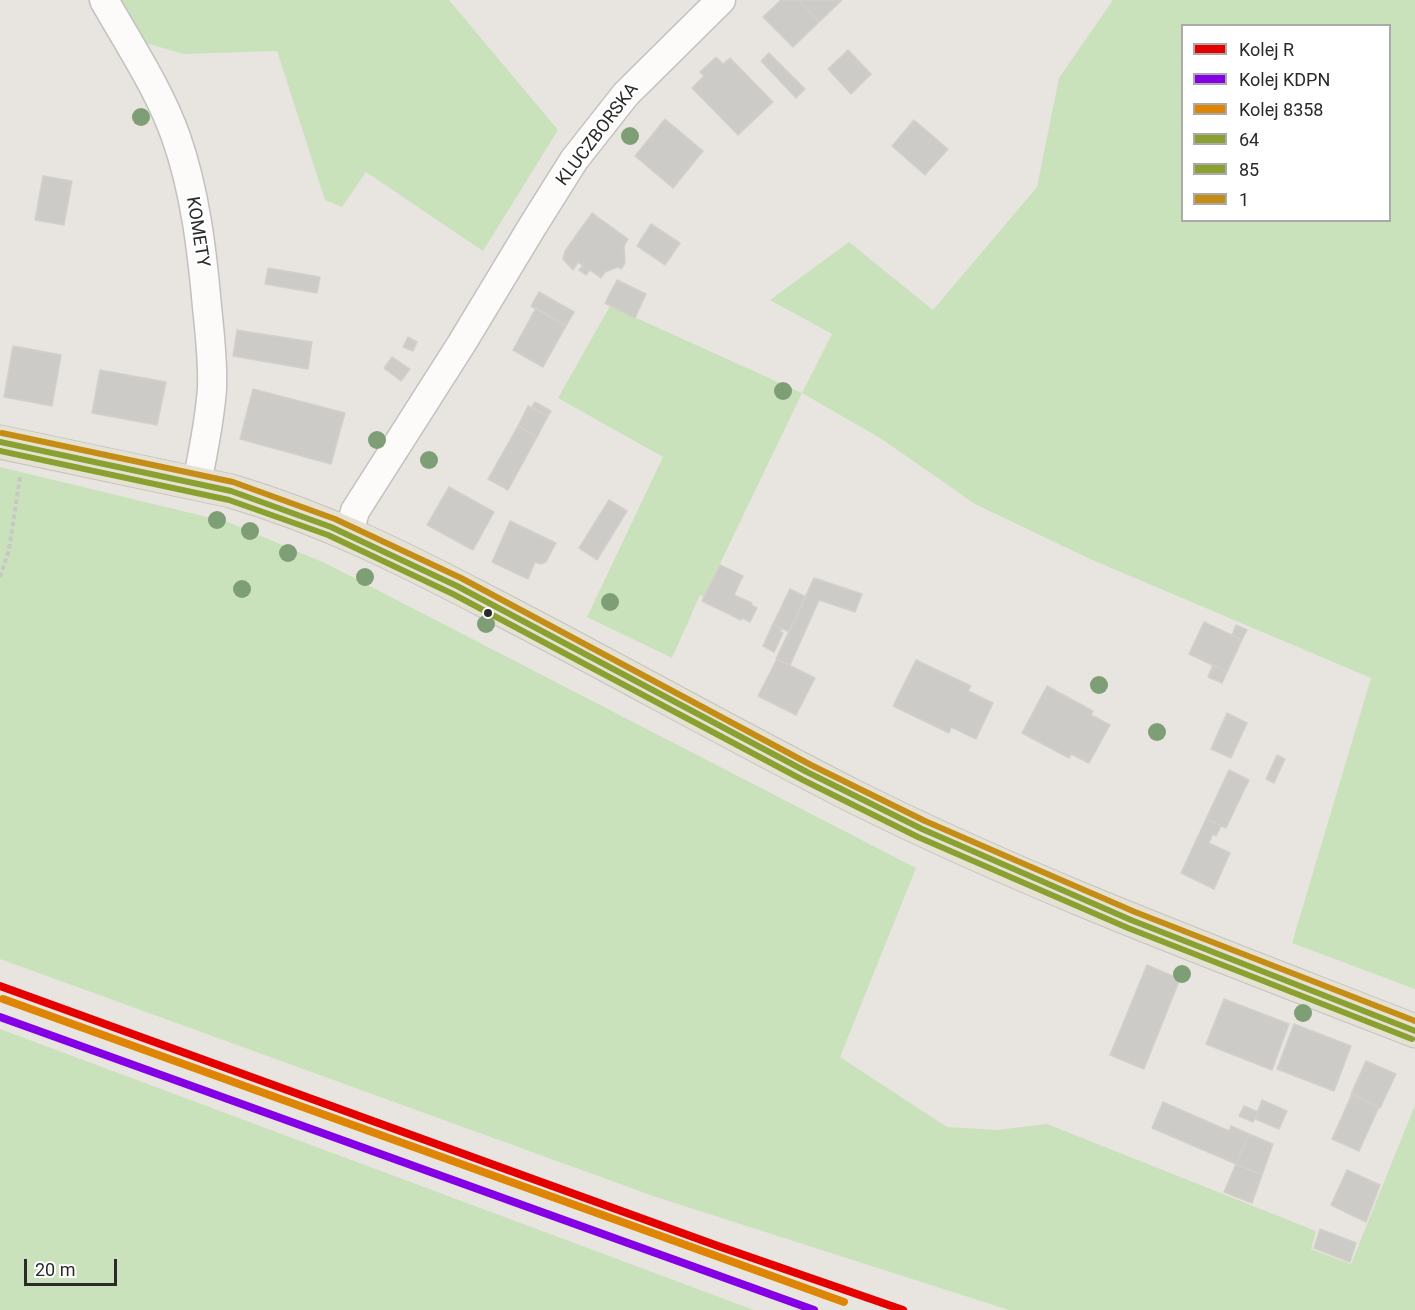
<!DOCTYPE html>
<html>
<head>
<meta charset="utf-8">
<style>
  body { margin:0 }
  #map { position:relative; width:1415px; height:1310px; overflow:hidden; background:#e8e5e0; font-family:Roboto,sans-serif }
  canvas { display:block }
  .legend { position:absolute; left:1181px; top:24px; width:210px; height:198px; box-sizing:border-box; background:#fff; border:2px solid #aaa; margin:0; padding:8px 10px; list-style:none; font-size:18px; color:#2a2a2a }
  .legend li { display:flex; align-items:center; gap:12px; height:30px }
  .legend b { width:30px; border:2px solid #aaa }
  .scale { position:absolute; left:24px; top:1259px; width:93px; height:27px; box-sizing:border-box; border:3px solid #2a2a2a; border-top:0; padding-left:8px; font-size:18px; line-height:21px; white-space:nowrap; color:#2a2a2a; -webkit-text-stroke:4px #fff; paint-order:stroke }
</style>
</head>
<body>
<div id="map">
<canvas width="1415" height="1310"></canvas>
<ul class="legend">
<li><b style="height:8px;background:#e50000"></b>Kolej R</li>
<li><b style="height:8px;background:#8500e5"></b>Kolej KDPN</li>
<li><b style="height:8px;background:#df8506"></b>Kolej 8358</li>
<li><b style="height:8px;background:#8aa030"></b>64</li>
<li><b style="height:8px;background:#8aa030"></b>85</li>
<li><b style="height:8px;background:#c48e16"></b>1</li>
</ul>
<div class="scale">20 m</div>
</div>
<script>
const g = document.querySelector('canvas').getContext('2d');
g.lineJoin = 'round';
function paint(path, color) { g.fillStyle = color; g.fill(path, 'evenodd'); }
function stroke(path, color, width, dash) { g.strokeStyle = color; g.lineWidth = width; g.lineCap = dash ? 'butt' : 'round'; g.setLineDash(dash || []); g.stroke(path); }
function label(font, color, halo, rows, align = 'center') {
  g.font = font + ' Roboto,sans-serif'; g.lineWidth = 4.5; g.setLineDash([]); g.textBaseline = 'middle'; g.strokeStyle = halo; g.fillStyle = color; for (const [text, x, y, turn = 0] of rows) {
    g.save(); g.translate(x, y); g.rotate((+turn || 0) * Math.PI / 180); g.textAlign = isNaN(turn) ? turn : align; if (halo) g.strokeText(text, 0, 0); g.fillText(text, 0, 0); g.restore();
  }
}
const green = new Path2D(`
  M115 0H449L558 130 483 251 366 172 342 207 325 200 277 51 184 54 138 41Z
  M1113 0H1415V989L1292 943 1371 678 1090 559 975 504 880 438 802 393 704 597 700 595 672 658 587 617 663 457 558 398 610 306 802 393 832 334 770 300 849 242 933 310 1037 187 1059 78ZM1182 26H1390V220H1182Z
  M0 467 228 522 327 564 916 868 840 1057 947 1127 997 1130 1047 1124 1316 1231 1311 1249 1351 1264 1415 1105V1310H1009L656 1197 0 959Z
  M0 1029 754 1310H0Z`);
const building = new Path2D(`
  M781 0H799L819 22 793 47 763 17Z
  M799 0H842L819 22Z
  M848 50 871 74 851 94 828 69Z
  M769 53 805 89 796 98 761 61Z
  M716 57 723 64 730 58 773 102 738 135 692 88 704 76 700 72Z
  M665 119 703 151 673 188 635 156Z
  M914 120 948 149 925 175 892 146Z
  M43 176 72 181 64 225 35 220Z
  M592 213 628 239 624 246 625 263 621 269 618 267 605 272 601 278 590 270 586 275 579 270 583 266 578 262 573 270 563 259 565 251Z
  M651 224 680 243 665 265 637 246Z
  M268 268 320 277 317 293 265 284Z
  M617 280 646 294 635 318 605 303Z
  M539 292 574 312 566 326 531 306Z
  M536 308 566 326 543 367 513 350Z
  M237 330 312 342 308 369 233 356Z
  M408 337 417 342 413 351 403 347Z
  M13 346 61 355 52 406 4 397Z
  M392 357 410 369 401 381 384 368Z
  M100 370 166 382 157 425 92 413Z
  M253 389 345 413 331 464 240 439Z
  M535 402 551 411 548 416 532 407Z
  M528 406 548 416 537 437 518 426Z
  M518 426 537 437 508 490 488 479Z
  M449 487 494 512 473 550 427 525Z
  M609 500 627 511 597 560 579 548Z
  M510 521 556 543 546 562 541 564 535 562 528 579 492 562Z
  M720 565 743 576 734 595 752 603 751 605 757 608 750 622 742 618 741 620 702 601Z
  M814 578 862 594 855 612 819 600 790 665 776 659Z
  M790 589 806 597 789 632 773 624Z
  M1204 622 1242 640 1227 672 1189 654Z
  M773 624 782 628 780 632 783 633 774 652 763 646Z
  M1236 625 1247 630 1242 640 1232 635Z
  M777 659 815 678 796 715 758 696Z
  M916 660 971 686 968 691 993 703 976 739 951 727 949 733 893 706Z
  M1213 665 1227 672 1222 683 1208 677Z
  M1047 686 1093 711 1091 715 1110 725 1089 763 1071 754 1069 758 1022 733Z
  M1227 713 1247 723 1231 758 1211 749Z
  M1277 755 1285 759 1274 783 1266 779Z
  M1229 770 1249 780 1226 828 1206 819Z
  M1206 819 1221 826 1216 836 1213 834 1209 843 1230 853 1214 889 1181 873Z
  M1147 965 1180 979 1144 1069 1110 1055Z
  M1224 999 1289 1024 1272 1070 1206 1044Z
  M1294 1024 1351 1046 1334 1091 1277 1069Z
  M1366 1061 1396 1074 1380 1108 1351 1094Z
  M1352 1094 1379 1107 1359 1151 1332 1139Z
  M1262 1100 1287 1111 1279 1129 1255 1119Z
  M1163 1102 1229 1131 1231 1126 1249 1134 1236 1164 1152 1128Z
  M1244 1106 1258 1112 1253 1122 1239 1116Z
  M1249 1134 1273 1144 1262 1175 1236 1164Z
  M1236 1164 1262 1175 1252 1203 1224 1192Z
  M1347 1170 1380 1185 1366 1222 1331 1205Z
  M1320 1229 1356 1243 1350 1262 1314 1248Z`);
const path = new Path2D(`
  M0 577 9 550 20 477`);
const street = new Path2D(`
  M104 0C129 44 159 89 176 137 195 191 202 250 207 307 210 334 213 361 212 388 210 420 203 452 197 483
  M349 533 355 511 462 343 532 227 574 160 626 94 721 0`);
const primary = new Path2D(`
  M0 442 231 491C325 519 403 558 489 603 611 666 731 734 853 796 1035 887 1226 957 1415 1031`);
const bus1 = new Path2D(`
  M0 442 231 491 331 527 457 586 807 772 922 829 1131 920 1415 1031`);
const bus2 = new Path2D(`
  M0 451 229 500 328 535 453 594 803 780 918 837 1128 928 1412 1039`);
const bus3 = new Path2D(`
  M2 433 233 482 335 519 461 578 811 765 925 821 1135 912 1415 1021`);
const rail1 = new Path2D(`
  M0 986 718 1246 903 1310`);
const rail2 = new Path2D(`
  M0 1017 814 1310`);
const rail3 = new Path2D(`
  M3 999 844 1302`);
const trees = [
  [141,117],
  [630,136],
  [783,391],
  [377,440],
  [429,460],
  [217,520],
  [250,531],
  [288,553],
  [365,577],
  [242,589],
  [610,602],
  [486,624],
  [1099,685],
  [1157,732],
  [1182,974],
  [1303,1013]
];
const markers = [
  [488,613,5,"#2a2a2a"]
];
const streetNames = [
  ["KLUCZBORSKA",598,135,-53],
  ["KOMETY",197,232,81]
];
paint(green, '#c9e2bb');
paint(building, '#cdcbc7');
stroke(building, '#d3d0cc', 1.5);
stroke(street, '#c2c1c1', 31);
stroke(primary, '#c4c3c1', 35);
stroke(path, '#c8c7c7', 4, [4.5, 3]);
stroke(street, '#fcfbfa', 28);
stroke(primary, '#e5e2d4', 33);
stroke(bus1, '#8aa030', 6);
stroke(bus2, '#8aa030', 6);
stroke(bus3, '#c48e16', 6);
stroke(rail1, '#e50000', 8);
stroke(rail2, '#8500e5', 8);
stroke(rail3, '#df8506', 8);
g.fillStyle = '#7e9e75';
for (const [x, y] of trees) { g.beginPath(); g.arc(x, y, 9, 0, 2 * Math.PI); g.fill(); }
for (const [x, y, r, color] of markers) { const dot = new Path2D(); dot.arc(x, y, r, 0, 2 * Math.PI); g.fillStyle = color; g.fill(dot); stroke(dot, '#fff', 2); }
label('18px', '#2a2a2a', '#fff', streetNames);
</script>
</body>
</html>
